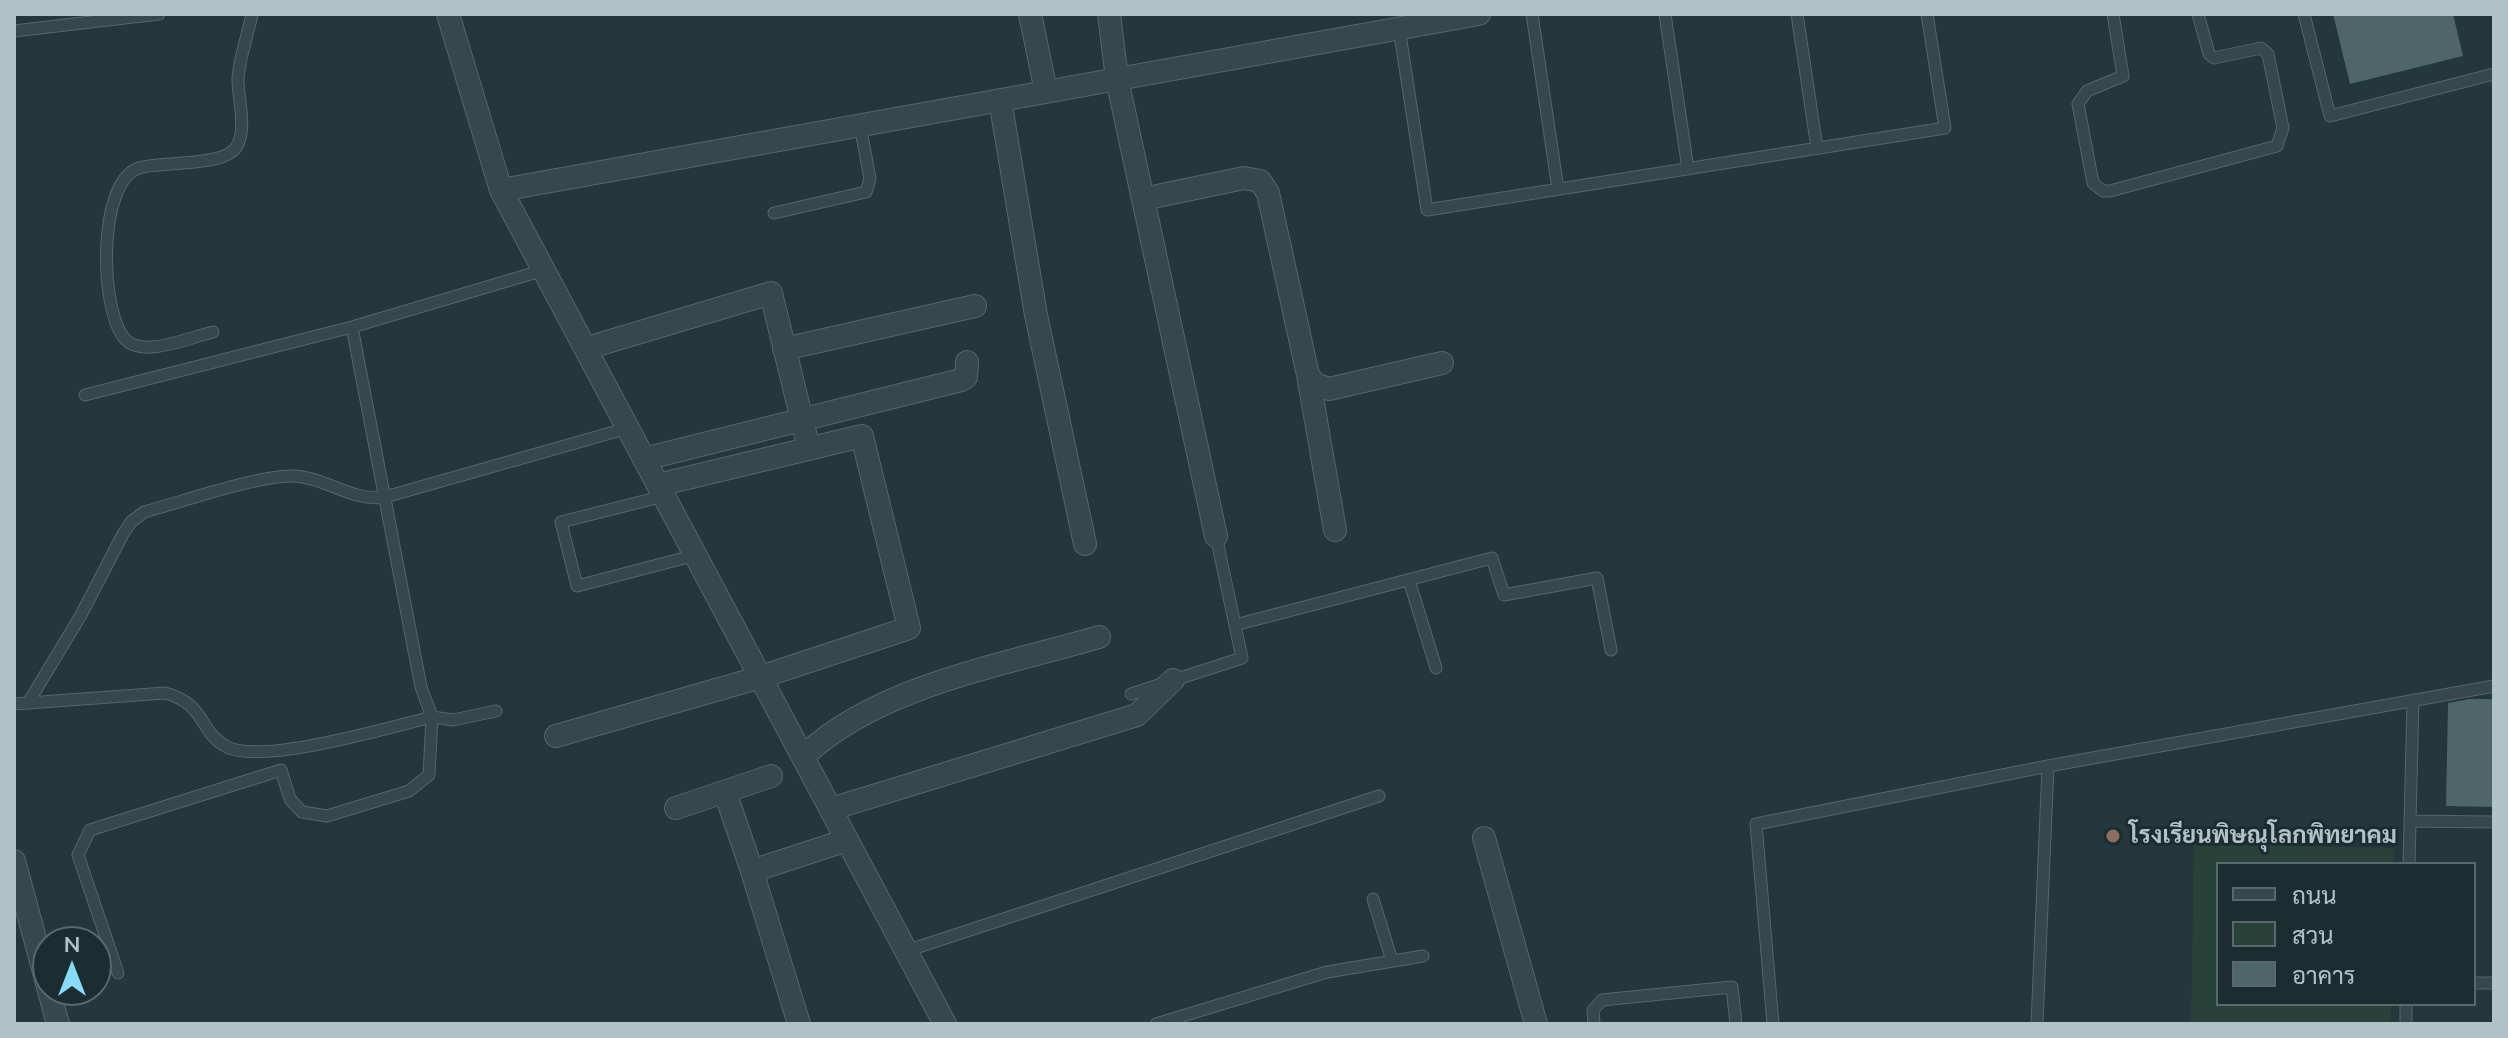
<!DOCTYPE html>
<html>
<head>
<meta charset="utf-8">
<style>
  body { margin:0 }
  #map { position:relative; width:2508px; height:1038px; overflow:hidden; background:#23373d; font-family:Mulish,Sarabun,sans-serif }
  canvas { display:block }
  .frame { position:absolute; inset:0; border:16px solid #b2c3c8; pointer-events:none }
  .legend { position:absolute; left:2216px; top:862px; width:260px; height:144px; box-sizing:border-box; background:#1c2d32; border:2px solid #58696e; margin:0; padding:10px 14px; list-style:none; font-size:24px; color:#b2c3c8 }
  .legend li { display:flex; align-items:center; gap:16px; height:40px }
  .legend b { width:40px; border:2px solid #58696e }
  .north { position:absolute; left:32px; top:926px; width:80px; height:80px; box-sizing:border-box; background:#1c2d32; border:2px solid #58696e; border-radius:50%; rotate:0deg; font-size:22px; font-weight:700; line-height:32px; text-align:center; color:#b2c3c8 }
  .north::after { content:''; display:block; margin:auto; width:28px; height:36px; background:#86dcfa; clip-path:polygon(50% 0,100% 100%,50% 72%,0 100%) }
</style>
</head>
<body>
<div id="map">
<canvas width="2508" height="1038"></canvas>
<div class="frame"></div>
<ul class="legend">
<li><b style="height:10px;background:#37484d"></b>ถนน</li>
<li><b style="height:22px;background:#28423a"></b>สวน</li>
<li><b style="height:22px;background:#4e656a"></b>อาคาร</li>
</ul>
<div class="north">N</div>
</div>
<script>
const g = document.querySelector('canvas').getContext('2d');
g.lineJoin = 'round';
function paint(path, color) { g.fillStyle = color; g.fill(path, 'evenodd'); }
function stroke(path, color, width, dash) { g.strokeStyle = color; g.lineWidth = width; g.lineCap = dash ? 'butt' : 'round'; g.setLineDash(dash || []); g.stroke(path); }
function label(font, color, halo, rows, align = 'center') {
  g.font = font + ' Mulish,Sarabun,sans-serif'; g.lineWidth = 6; g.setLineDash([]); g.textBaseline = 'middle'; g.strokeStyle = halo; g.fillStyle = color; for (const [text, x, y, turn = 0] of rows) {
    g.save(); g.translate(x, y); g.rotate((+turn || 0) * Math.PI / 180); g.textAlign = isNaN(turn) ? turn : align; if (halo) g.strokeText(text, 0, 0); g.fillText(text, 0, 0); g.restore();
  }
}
const green = new Path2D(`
  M2194 844 2394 848V864H2218V1004H2391V1024H2191Z`);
const building = new Path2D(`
  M2333 14H2453L2463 56 2350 84Z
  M2469 699H2494V807L2446 806 2448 703Z`);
const lane = new Path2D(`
  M1532 14 1558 189
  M1665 14 1688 169
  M1797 14 1817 148
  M2113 14 2123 76 2087 91 2078 104 2093 183 2103 191H2110L2277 146 2283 128 2268 54 2261 48 2214 58 2209 54 2198 14
  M2304 14 2330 116 2494 74
  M1399 28 1427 210 1945 128 1927 14
  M14 31 159 14
  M774 213 866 192 870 179 860 125
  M352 327 421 687 432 717 453 720 496 711
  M213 332C191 337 143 358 126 340 100 315 96 182 139 168 162 161 226 167 237 146 247 127 238 99 238 79 239 58 248 35 252 14
  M85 395 352 327 544 270
  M664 496 561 522 577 586 696 555
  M1409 580 1436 668
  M1235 625 1492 558 1504 595 1597 578 1611 650
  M1131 694 1242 658 1216 536
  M28 703 81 615 123 534 131 522 144 512C182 502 261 474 295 476 327 478 352 502 385 497L628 428
  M14 704 165 693C207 704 198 732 227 747 262 765 391 727 432 717L429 775 409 791 327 816 302 812 290 799 281 770 90 830 78 855 118 973
  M2410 821 2494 822
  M2409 864 2413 700
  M1373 899 1392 961
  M906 951 1379 796
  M2474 983H2494
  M1156 1024 1327 972 1423 956
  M1594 1024 1593 1010 1602 1000 1732 987 1736 1024
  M1773 1024 1756 824 2048 766 2494 686
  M2037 1024 2048 766
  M2406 1024V1004`);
const street = new Path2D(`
  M448 14 501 190 945 1024
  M1030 14 1046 91
  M1109 14 1117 79 1216 536
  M1000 100 1036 315 1085 544
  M501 190 1479 14
  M1143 199 1244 178 1260 181 1268 193 1308 375 1315 384 1329 389 1442 363
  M587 348 771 293 809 449
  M784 349 975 306
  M1308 375 1335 530
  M644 459 961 380 966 377 967 362
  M556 736 761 677 909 628 862 436 658 485
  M805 755C878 686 1004 665 1099 637
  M725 792 752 871
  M676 808 771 776
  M831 809 1137 715 1173 680
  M1484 838 1536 1024
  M14 861 58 1024
  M799 1024 752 871 847 840`);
const markers = [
  [2113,836,8,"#8d6e63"]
];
const poiNames = [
  ["โรงเรียนพิษณุโลกพิทยาคม",2129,836]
];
paint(green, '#28423a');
paint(building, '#4e656a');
stroke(lane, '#55666b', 13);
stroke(street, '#55666b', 24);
stroke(lane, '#37484d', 11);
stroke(street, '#37484d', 22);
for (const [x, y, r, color] of markers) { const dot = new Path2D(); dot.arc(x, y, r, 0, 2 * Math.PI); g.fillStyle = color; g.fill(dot); stroke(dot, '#1c2d32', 3); }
label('bold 24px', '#b2c3c8', '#1c2d32', poiNames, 'left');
</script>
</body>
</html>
